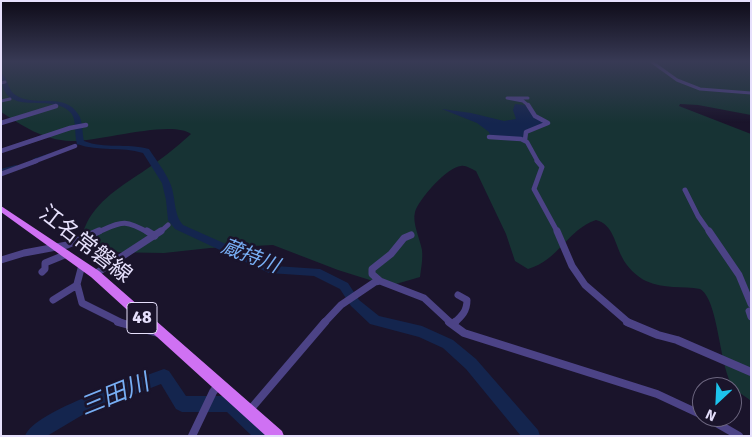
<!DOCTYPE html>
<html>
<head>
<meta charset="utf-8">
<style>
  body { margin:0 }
  #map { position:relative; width:752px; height:437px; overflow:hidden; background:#1a142b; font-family:Signika,sans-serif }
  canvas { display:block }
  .frame { position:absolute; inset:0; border:2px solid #e6e0fc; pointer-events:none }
  .north { position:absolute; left:692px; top:377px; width:50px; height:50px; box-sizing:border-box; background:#1a142b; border:1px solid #6c667f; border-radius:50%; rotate:205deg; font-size:14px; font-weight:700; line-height:20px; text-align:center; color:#e6e0fc }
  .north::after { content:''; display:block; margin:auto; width:18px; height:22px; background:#1dc3ec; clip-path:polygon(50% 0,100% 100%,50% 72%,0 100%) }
</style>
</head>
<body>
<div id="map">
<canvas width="752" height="437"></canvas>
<div class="frame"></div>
<div class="north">N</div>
</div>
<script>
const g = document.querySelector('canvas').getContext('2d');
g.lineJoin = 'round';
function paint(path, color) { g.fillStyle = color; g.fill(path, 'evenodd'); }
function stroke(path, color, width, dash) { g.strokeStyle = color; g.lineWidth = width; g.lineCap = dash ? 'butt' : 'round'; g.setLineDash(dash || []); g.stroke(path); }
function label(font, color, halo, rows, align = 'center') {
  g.font = font + ' Signika,"Noto Sans JP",sans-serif'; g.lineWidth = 5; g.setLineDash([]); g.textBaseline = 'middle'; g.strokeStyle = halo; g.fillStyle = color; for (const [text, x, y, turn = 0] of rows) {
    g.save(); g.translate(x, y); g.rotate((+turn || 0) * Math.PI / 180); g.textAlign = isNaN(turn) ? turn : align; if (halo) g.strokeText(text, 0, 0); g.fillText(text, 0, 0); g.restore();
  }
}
const green = new Path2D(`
  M1 62H751V115L698 105 680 104 679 106 751 134V401C745 396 734 390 731 383 719 361 718 299 700 289 683 286 663 289 646 281 637 277 626 266 622 257 615 244 613 224 596 220 567 230 559 260 528 269L515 261 506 234 476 171C471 169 466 165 461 166 447 167 419 199 415 212 412 223 420 239 422 250 423 259 421 269 420 277L389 286 338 270 273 245 210 248 164 253 106 252 87 243 83 233C91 205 118 188 141 173 159 161 176 148 191 134 172 119 98 142 71 141 43 140 23 126 1 112Z`);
const water = new Path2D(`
  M515 104 525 105 530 111 547 122 524 132 523 139 490 136 489 132 477 123 442 109 471 113 504 121 516 119 513 110Z`);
const streamFar1 = new Path2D(`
  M74 145 81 143
  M34 159 49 154`);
const stream = new Path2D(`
  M1 170 16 166`);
const river = new Path2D(`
  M1 73C10 80 6 91 19 97 37 106 65 93 78 114 83 120 82 133 84 141 104 149 127 143 149 149 156 160 165 171 170 183 176 196 173 214 183 225L275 266 320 269 348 283 359 300 379 316 422 326 453 340 476 359 538 430 540 436H521L466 369 443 348 419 337 370 324 351 306 340 289 314 276 269 273 175 229 168 220 166 200 162 183 143 153C121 146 99 152 77 144 74 135 77 120 71 113 51 90 1 122 1 73Z
  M164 369 169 371 186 396H230L236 399 271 430 273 436H252L227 412H182L176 409 161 384 84 414 47 436H25C36 409 135 380 164 369Z`);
const streetFar4 = new Path2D(`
  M652 62 677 80 700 89 751 93
  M1 83 5 82
  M528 98H507L523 101 529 106
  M1 101 10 99`);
const streetFar3 = new Path2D(`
  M1 123 56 106
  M489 137 521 139 527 142 538 162
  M525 140 526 132 548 123 535 116 528 105
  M1 151 70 128 86 125
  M33 162 75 146`);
const streetFar2 = new Path2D(`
  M537 161 542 167 534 189 558 233
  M1 174 36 161
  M685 190 698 216 710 233
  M96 233C122 222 123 218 149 233
  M159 233 168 225`);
const streetFar1 = new Path2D(`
  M147 231 155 236
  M557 231 572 266 585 285 629 323
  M709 231 739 275 751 304
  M1 260 24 253 67 245 99 231
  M82 265 77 284 82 303 122 323
  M42 272 45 269V263L67 254
  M95 274 161 231
  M380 281 372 274V269L391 254 404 238 411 235
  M53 300 77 285
  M749 311 751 317
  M324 323 341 305 375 282 380 281 424 298 451 323
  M454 323C462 316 467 311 467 300L458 295`);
const street = new Path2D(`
  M118 322 158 333
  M449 322 464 333 657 394 702 415
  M627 322 658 335 677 340 751 372
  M452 324 455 322
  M249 411 325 322
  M706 417 739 436
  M192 436 213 392 219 384`);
const primary = new Path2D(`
  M1 206 99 271 282 431 284 436H266L91 277 1 212Z`);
const shields = [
  [142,318,30]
];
const shieldNames = [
  ["48",142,318]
];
const waterNames = [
  ["蔵持川",250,257,21]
];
const nearStreetnames = [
  ["江名常磐線",85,245,38]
];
const nearWaternames = [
  ["三田川",115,396,-22]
];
paint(green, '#173334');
paint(water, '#14254e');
stroke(streamFar1, '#14254e', 1);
stroke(stream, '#14254e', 2);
paint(river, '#14254e');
stroke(streetFar4, '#4c4386', 3);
stroke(streetFar3, '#4c4386', 4.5);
stroke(streetFar2, '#4c4386', 5);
stroke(streetFar1, '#4c4386', 7);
stroke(street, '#4c4386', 8);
paint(primary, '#cf71f3');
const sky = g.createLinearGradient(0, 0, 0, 123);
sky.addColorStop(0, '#0e0b18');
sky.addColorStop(0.5, '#383a55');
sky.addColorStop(1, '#383a5500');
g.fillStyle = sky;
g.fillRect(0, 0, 752, 123);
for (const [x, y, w] of shields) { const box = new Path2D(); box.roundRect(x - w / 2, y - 15.5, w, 31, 4); g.fillStyle = '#1a142b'; g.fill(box); stroke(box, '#e6e0fc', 1); }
label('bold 18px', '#e6e0fc', null, shieldNames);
label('italic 20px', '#77aef4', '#1a142b', waterNames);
label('22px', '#e6e0fc', '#1a142b', nearStreetnames);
label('italic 24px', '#77aef4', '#1a142b', nearWaternames);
</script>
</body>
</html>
